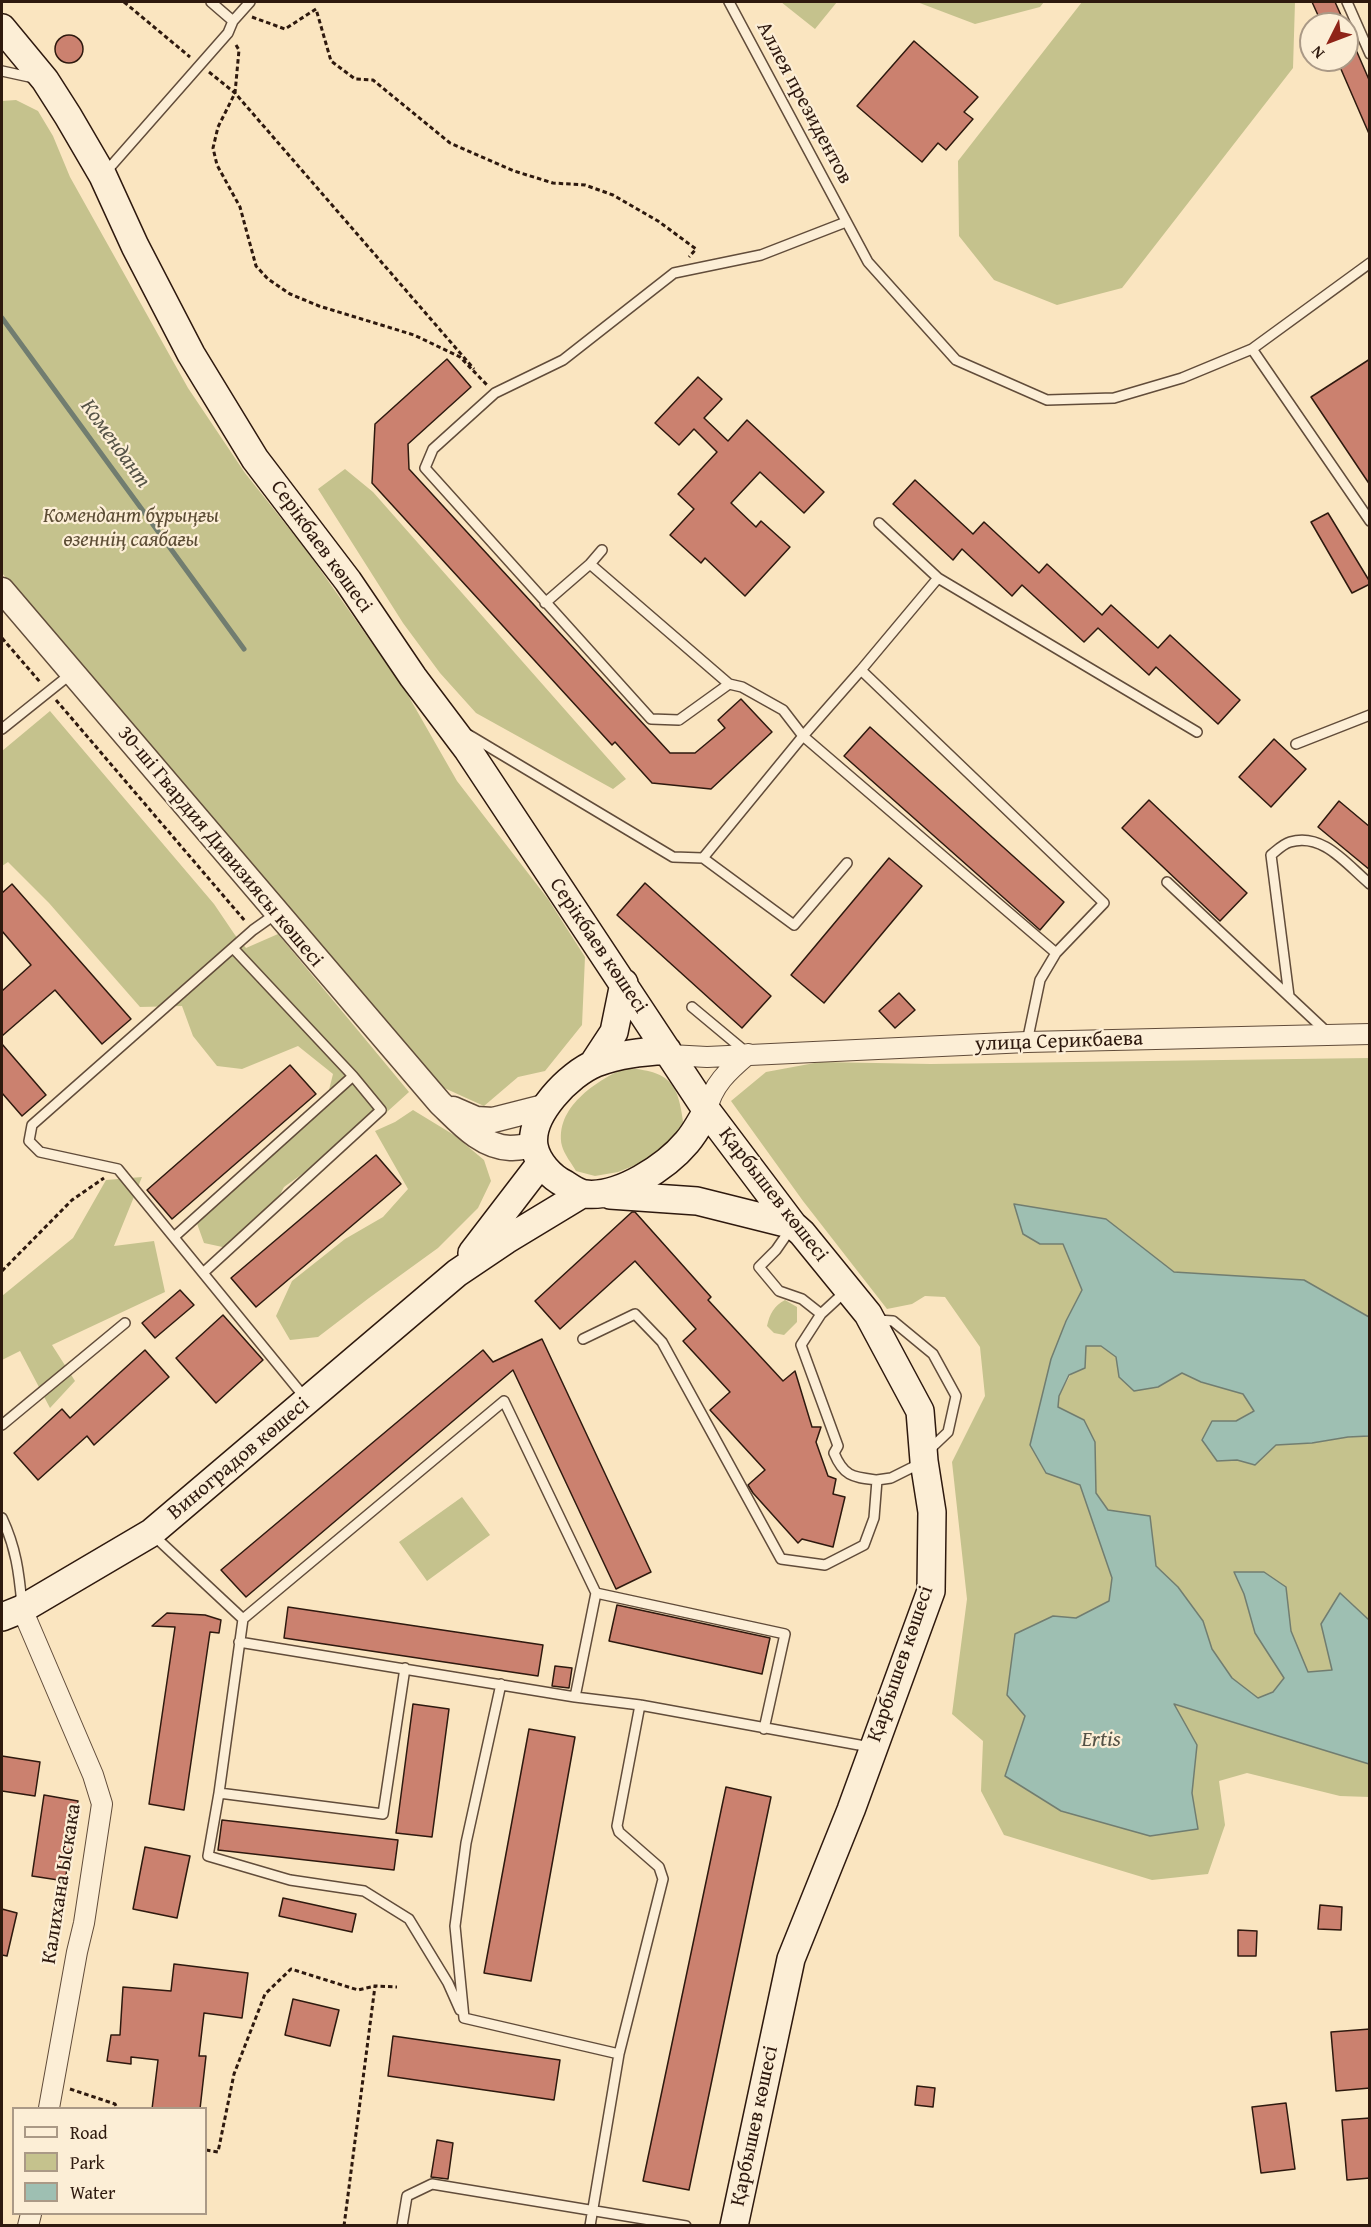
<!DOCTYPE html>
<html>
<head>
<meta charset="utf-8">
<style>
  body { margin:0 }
  #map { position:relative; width:1371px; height:2227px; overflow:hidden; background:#fae5c0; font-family:"Gentium Book Plus",serif }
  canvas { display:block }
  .frame { position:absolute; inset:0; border:3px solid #2e190e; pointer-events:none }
  .legend { position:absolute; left:12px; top:2107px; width:195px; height:108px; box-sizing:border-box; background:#fceed6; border:2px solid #aa9986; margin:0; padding:8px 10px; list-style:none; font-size:18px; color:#2e190e }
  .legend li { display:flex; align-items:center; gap:12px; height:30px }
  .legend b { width:30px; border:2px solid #aa9986 }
  .north { position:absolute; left:1299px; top:12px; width:60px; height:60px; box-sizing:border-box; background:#fceed6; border:2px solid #aa9986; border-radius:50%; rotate:228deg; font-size:16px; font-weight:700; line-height:24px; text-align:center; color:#2e190e }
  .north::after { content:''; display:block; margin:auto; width:21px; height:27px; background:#8f2418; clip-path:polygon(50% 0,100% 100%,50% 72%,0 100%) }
</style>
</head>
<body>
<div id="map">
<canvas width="1371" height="2227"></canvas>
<div class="frame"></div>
<ul class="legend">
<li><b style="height:8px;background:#fceed6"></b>Road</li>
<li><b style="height:16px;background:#c5c28d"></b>Park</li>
<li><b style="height:16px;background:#9ebfb2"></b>Water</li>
</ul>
<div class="north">N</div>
</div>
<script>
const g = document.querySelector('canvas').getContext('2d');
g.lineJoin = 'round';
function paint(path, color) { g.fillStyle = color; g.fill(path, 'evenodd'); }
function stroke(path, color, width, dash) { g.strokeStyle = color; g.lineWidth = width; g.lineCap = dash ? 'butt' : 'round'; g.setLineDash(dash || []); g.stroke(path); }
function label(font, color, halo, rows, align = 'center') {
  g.font = font + ' "Gentium Book Plus",serif'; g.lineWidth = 4.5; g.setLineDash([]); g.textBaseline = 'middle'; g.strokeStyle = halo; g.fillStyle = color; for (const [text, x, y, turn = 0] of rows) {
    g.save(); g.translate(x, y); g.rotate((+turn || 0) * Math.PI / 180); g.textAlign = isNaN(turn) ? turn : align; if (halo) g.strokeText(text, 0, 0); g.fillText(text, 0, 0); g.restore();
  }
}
const green = new Path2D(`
  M781 2H837L815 29Z
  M917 2H1044L1040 7 975 24Z
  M1082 2H1295L1293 68 1122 288 1057 305 994 280 959 236 958 161Z
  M16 100 38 111 53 136 70 177 188 388 245 473 307 551 405 690 457 781 548 899 585 957 582 1025 545 1071 518 1077 484 1106 442 1087 393 1033 2 573V101Z
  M345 469 373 492 626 779 613 789 476 713 440 673 403 623 318 489Z
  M50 711 214 904 235 935 246 948 278 934 409 1092 356 1140 319 1162 284 1187 264 1225 227 1248 204 1243 195 1218 251 1161 324 1110 333 1074 298 1046 242 1069 217 1066 193 1036 182 1006 140 1007 49 903 8 862 2 866V751Z
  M1369 1058V1317L1304 1280 1174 1272 1106 1219 1014 1204 1040 1244H1063L1082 1290 1064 1324 1046 1473 1080 1484 1113 1578 1109 1601 1076 1618 1053 1616 1025 1716 1005 1776 1061 1811 1150 1836 1198 1829 1192 1793 1197 1745 1173 1704 1369 1764V1797L1340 1796 1247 1773 1219 1781 1225 1825 1208 1874 1152 1880 1004 1835 981 1791 983 1741 952 1714 967 1599 952 1462 985 1396 980 1347 945 1297 925 1296 912 1304 887 1309 803 1201 731 1101 766 1072 820 1062 931 1064Z
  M625 1068C671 1071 679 1083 684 1129L658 1156 618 1172 595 1176 576 1171C572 1164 564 1154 562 1146 554 1108 596 1081 625 1068Z
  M413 1110 454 1135 484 1160 491 1181 478 1208 438 1248 369 1298 318 1337 290 1340 276 1316 292 1281 345 1239 383 1217 408 1189 375 1131 395 1122Z
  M142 1177 114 1246 154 1241 165 1292 52 1345 75 1381 50 1408 20 1351 2 1360V1296L73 1238 106 1180Z
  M785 1300 797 1307V1322L784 1335 774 1333 767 1326C770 1313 774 1306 785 1300Z
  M1086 1346H1101L1116 1357 1119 1377 1158 1387 1182 1373 1201 1382 1243 1394 1254 1410 1236 1421H1212L1217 1461 1237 1460 1255 1465 1276 1445 1312 1443 1348 1437 1369 1436V1620L1340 1593 1321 1624 1332 1670 1307 1672 1291 1631 1286 1587 1235 1572 1244 1594 1255 1633 1284 1678 1273 1692 1258 1698 1232 1678 1212 1649 1203 1621 1178 1587 1156 1566 1150 1516 1108 1510 1096 1493 1095 1470 1058 1407 1059 1396Z
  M462 1497 490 1535 427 1581 399 1542Z`);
const water = new Path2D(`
  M1014 1204 1106 1219 1174 1272 1304 1280 1369 1317V1436L1348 1437 1312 1443 1276 1445 1255 1465 1237 1460 1217 1461 1202 1440 1212 1421H1236L1254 1411 1243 1394 1201 1382 1182 1373 1158 1387 1134 1391 1119 1377 1116 1357 1101 1346H1086L1085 1368 1069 1375 1059 1396 1058 1407 1084 1420 1095 1442 1096 1493 1108 1510 1150 1516 1156 1566 1178 1587 1203 1621 1212 1649 1232 1678 1258 1698 1273 1692 1284 1678 1255 1633 1244 1594 1234 1572H1264L1286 1587 1291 1631 1308 1672 1332 1670 1321 1624 1340 1593 1369 1620V1764L1174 1704 1197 1745 1192 1793 1198 1829 1150 1836 1061 1811 1005 1776 1025 1716 1007 1695 1015 1634 1053 1616 1076 1618 1109 1601 1112 1578 1080 1485 1046 1473 1030 1445 1051 1359 1066 1321 1082 1290 1063 1244H1040L1023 1234Z`);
const stream = new Path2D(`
  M2 318 244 649`);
const building = new Path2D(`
  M1312 2H1335L1345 24H1322Z
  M1347 29 1370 82V136L1337 60H1347Z
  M55 49a14 14 0 1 1 28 0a14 14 0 1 1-28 0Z
  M914 41 978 97 964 112 973 119 946 150 938 143 922 162 857 106Z
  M447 359 471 387 408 444 409 469 670 753H695L725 728 718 720 741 699 772 732 711 789 652 783 615 742 612 745 372 483 375 424Z
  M1370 359V485L1311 397Z
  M698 377 722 399 704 418 728 441 747 420 824 492 804 513 760 472 731 503 756 527 761 521 790 547 745 596 705 558 701 563 670 535 694 509 678 494 717 452 694 429 679 445 655 423Z
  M915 480 973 534 984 522 1039 573 1047 564 1102 615 1111 605 1158 648 1170 635 1240 700 1218 724 1156 667 1149 675 1098 628 1084 642 1022 585 1012 596 962 549 953 560 893 504Z
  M1328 513 1370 582V584L1352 593 1311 522Z
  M870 727 1064 902 1040 930 844 756Z
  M1274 739 1306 769 1271 807 1239 777Z
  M1149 800 1247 893 1220 921 1122 828Z
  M1339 801 1370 827V870L1318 827Z
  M889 858 922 886 824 1003 791 975Z
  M645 883 771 996 742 1028 617 915Z
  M12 884 131 1019 102 1044 55 990 2 1036V991L31 965 2 931V893Z
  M899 993 915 1010 895 1028 879 1011Z
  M2 1044 46 1095 22 1116 2 1093Z
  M290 1065 316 1094 172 1219 147 1190Z
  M376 1155 401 1184 256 1307 231 1278Z
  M632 1212H635L711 1297 708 1300 783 1381 795 1371 812 1427H821L816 1442 828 1476 836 1479 833 1494 845 1497 833 1547 802 1539 798 1543 753 1493 748 1485 765 1470 710 1410 730 1392 683 1341 696 1329 635 1261 560 1329 535 1301Z
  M180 1290 194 1305 155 1338 142 1323Z
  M223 1315 263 1360 216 1403 176 1358Z
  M542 1339 651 1572 616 1589 513 1370 246 1597 221 1570 483 1350 493 1362Z
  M145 1350 169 1377 94 1445 87 1436 38 1480 14 1453 62 1409 70 1418Z
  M617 1605 770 1638 762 1674 609 1641Z
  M288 1607 543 1645 538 1676 284 1638Z
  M167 1613 205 1615 221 1620 219 1633 210 1632 184 1810 149 1804 175 1627 152 1626Z
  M555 1666 572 1668 569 1688 552 1686Z
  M413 1704 449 1709 432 1837 396 1833Z
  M529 1729 575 1737 531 1981 484 1973Z
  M2 1756 40 1762 35 1796 2 1791Z
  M726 1787 771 1797 689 2190 643 2181Z
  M44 1795 78 1801 65 1881 32 1876Z
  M222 1820 398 1840 394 1870 218 1850Z
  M145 1847 190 1856 177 1918 133 1909Z
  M283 1898 356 1914 352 1932 279 1916Z
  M1320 1905 1342 1907 1341 1930 1318 1929Z
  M2 1909 17 1913 7 1956 2 1955Z
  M1238 1930 1257 1931 1256 1956H1238Z
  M174 1964 248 1973 242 2018 204 2013 199 2056H206L200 2109H152L158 2060 131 2057V2064L107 2061 111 2035H120L123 1987 171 1991Z
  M293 1999 339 2010 330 2046 285 2035Z
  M1370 2029V2088L1336 2091 1331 2032Z
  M393 2036 560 2060 554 2100 388 2076Z
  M917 2086 935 2088 933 2107 915 2105Z
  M1286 2103 1295 2169 1261 2173 1252 2107Z
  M1370 2118V2178L1347 2180 1342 2120Z
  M437 2140 453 2143 448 2179 431 2177Z`);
const path = new Path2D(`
  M124 2 190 57
  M252 17 285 29 316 9 331 61 355 79 373 80 450 143 514 171 553 183 585 185 613 195 658 221 696 249 689 257
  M236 45 239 50 235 93 218 127 213 148 217 165 240 207 256 266 268 279 290 294 319 306 414 335 460 357 487 385
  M209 72 235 93 474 369
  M2 638 40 682
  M56 700 245 921
  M2 1271 72 1200 104 1178
  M70 2089 115 2104 117 2108
  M206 2150 218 2152 234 2074 265 1994 291 1969 358 1990 375 1986
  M344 2226 375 1986 397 1987`);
const service = new Path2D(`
  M211 2 233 21
  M729 2 868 262 956 360 1047 400 1114 398 1182 378 1252 349 1370 263
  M1347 2 1370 54
  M2 71 34 78
  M104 174 228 33 233 21 250 2
  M846 222 761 255 674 273 563 360 495 393 433 449 425 468 651 719 679 720 729 684 742 687 783 710 803 736 1056 953
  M1252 349 1370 521
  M590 564 729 684
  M938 578 1197 732
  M545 603 590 564 602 550
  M861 670 938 578 879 523
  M2 729 72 673
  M469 735 673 857 703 858 803 736 861 670 1104 903 1056 953 1040 980 1027 1042
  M1296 744 1370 715
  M703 858 794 925 847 863
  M1167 882 1329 1034
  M277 913 253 930 32 1125 29 1141 40 1152 118 1169 306 1399
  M1289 996 1271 855C1276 851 1283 844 1290 842 1323 832 1347 865 1370 884
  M692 1007 746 1052
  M792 1227 776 1250 759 1267 779 1291 802 1299 821 1314
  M174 1237 353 1076 233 948
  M203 1273 381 1110 353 1076
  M847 1290 821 1314 801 1345 838 1446 834 1453C844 1477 853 1477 877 1480
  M877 1320 893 1321 933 1354 956 1396 948 1432 927 1452
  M583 1339 635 1314 662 1342 781 1559 825 1565 864 1545 874 1518 877 1480 891 1478 921 1463
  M2 1425 125 1323
  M2 1518C16 1548 19 1572 22 1605
  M152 1534 243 1619 504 1401 596 1593
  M243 1619 219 1793 383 1814 405 1668
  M239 1642 575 1697 640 1705 870 1747
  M501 1684 466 1843 455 1926 464 2018 619 2054
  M575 1697 596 1593 785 1634 764 1729
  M219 1793 208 1856 290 1880 364 1891 409 1919 448 1983 460 2010
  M402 2226 407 2196 432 2184 686 2226
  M590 2226 619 2054 663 1879 659 1867 619 1832 617 1826 640 1705`);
const minor = new Path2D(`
  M670 1055 707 1057 1027 1042 1370 1034
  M707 1111C711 1086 729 1070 748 1054
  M22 1609 93 1775 102 1804 84 1923 77 1952 49 2108
  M28 2226 31 2214`);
const tertiary = new Path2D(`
  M2 590 440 1103C460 1122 481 1147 510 1148 518 1148 526 1146 534 1146
  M453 1109 476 1119 493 1120 544 1107`);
const secondary = new Path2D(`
  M2 28 45 80 68 116 103 176 135 246 191 354 255 459 348 581 413 677 468 750 707 1111 793 1225 802 1233 868 1314 920 1411 924 1461 932 1512 931 1591 851 1810 791 1959 734 2226
  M667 1050C643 1052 619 1054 596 1063 569 1074 529 1115 534 1146 537 1162 551 1177 565 1184 571 1188 578 1193 585 1194 619 1198 666 1167 687 1142 695 1133 701 1121 707 1111
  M593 1064 614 1032 624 983
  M610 1195 697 1201 793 1225
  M472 1253 541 1163
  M2 1617 22 1609 151 1533 457 1273 506 1240 582 1194`);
const streetNames = [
  ["Аллея президентов",804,103,62],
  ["Серікбаев көшесі",321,547,54],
  ["30-ші Гвардия Дивизиясы көшесі",220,847,50],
  ["Серікбаев көшесі",598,946,56],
  ["улица Серикбаева",1059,1042,-2],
  ["Қарбышев көшесі",773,1195,52],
  ["Виноградов көшесі",239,1459,-40],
  ["Қарбышев көшесі",901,1664,-71],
  ["Калихана Ыскака",62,1884,-81],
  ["Қарбышев көшесі",755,2126,-78]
];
const parkNames = [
  ["Комендант бұрыңғы",131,517],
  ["өзеннің саябағы",131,541]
];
const waterNames = [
  ["Комендант",115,444,54],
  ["Ertis",1101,1740]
];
paint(green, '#c5c28d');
paint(water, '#9ebfb2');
stroke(water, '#717d70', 1.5);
stroke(stream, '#717d70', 5);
paint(building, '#cb816f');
stroke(building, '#2e190e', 1.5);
stroke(service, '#614c3a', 12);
stroke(minor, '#614c3a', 22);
stroke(tertiary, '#614c3a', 27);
stroke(secondary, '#2e190e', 30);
stroke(path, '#2e190e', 3, [4.5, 3]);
stroke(service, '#fceed6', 9);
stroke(minor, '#fceed6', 20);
stroke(tertiary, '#fceed6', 24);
stroke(secondary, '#fceed6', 27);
label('21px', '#2e190e', '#fceed6', streetNames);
label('italic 21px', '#5b4c34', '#fceed6', parkNames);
label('italic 22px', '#555347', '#fceed6', waterNames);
</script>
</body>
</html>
